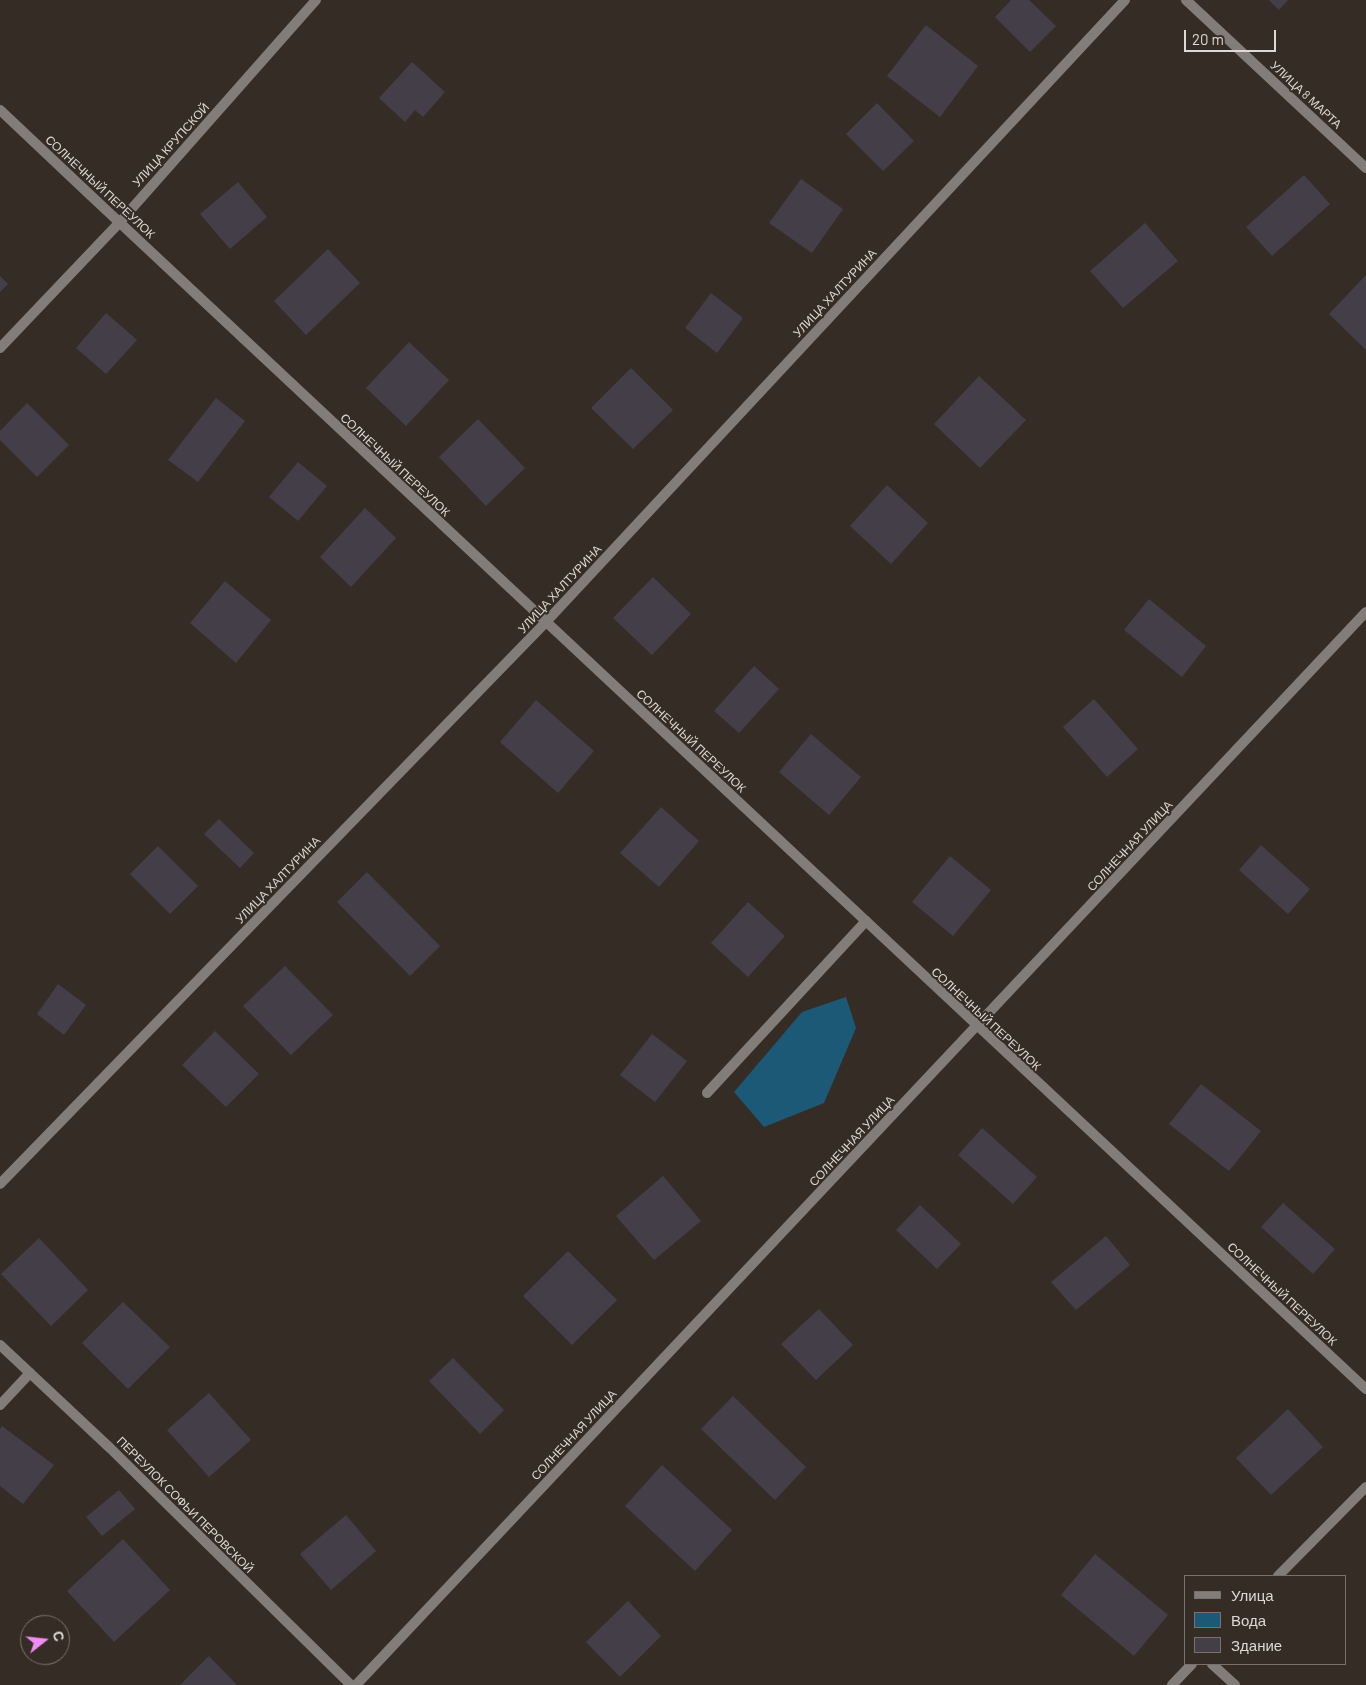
<!DOCTYPE html>
<html>
<head>
<meta charset="utf-8">
<style>
  body { margin:0 }
  #map { position:relative; width:1366px; height:1685px; overflow:hidden; background:#352d25; font-family:Barlow,sans-serif }
  canvas { display:block }
  .legend { position:absolute; left:1184px; top:1575px; width:162px; height:90px; box-sizing:border-box; background:#352d25; border:1px solid #79726b; margin:0; padding:6px 9px; list-style:none; font-size:15px; color:#ded9d3 }
  .legend li { display:flex; align-items:center; gap:10px; height:25px }
  .legend b { width:25px; border:1px solid #79726b }
  .north { position:absolute; left:20px; top:1615px; width:50px; height:50px; box-sizing:border-box; background:#352d25; border:1px solid #79726b; border-radius:50%; rotate:74deg; font-size:14px; font-weight:700; line-height:20px; text-align:center; color:#ded9d3 }
  .north::after { content:''; display:block; margin:auto; width:18px; height:22px; background:#f18bf5; clip-path:polygon(50% 0,100% 100%,50% 72%,0 100%) }
  .scale { position:absolute; left:1184px; top:30px; width:92px; height:22px; box-sizing:border-box; border:2px solid #ded9d3; border-top:0; padding-left:6px; font-size:15px; line-height:18px; white-space:nowrap; color:#ded9d3; -webkit-text-stroke:4px #352d25; paint-order:stroke }
</style>
</head>
<body>
<div id="map">
<canvas width="1366" height="1685"></canvas>
<ul class="legend">
<li><b style="height:6px;background:#837d7a"></b>Улица</li>
<li><b style="height:14px;background:#1c5976"></b>Вода</li>
<li><b style="height:14px;background:#443e48"></b>Здание</li>
</ul>
<div class="north">С</div>
<div class="scale">20 m</div>
</div>
<script>
const g = document.querySelector('canvas').getContext('2d');
g.lineJoin = 'round';
function paint(path, color) { g.fillStyle = color; g.fill(path, 'evenodd'); }
function stroke(path, color, width, dash) { g.strokeStyle = color; g.lineWidth = width; g.lineCap = dash ? 'butt' : 'round'; g.setLineDash(dash || []); g.stroke(path); }
function label(font, color, halo, rows, align = 'center') {
  g.font = font + ' Barlow,sans-serif'; g.lineWidth = 4; g.setLineDash([]); g.textBaseline = 'middle'; g.strokeStyle = halo; g.fillStyle = color; for (const [text, x, y, turn = 0] of rows) {
    g.save(); g.translate(x, y); g.rotate((+turn || 0) * Math.PI / 180); g.textAlign = isNaN(turn) ? turn : align; if (halo) g.strokeText(text, 0, 0); g.fillText(text, 0, 0); g.restore();
  }
}
const water = new Path2D(`
  M846 997 856 1028 824 1103 764 1127 734 1092 802 1012Z`);
const building = new Path2D(`
  M1011 0H1029L1056 26 1030 52 995 17Z
  M1269 0H1288L1279 10Z
  M926 25 978 66 940 117 887 76Z
  M412 62 445 92 423 117 415 110 405 122 379 98Z
  M877 103 914 141 883 171 846 134Z
  M1304 175 1330 204 1272 256 1246 227Z
  M801 179 843 209 812 253 769 223Z
  M238 182 267 217 230 249 200 214Z
  M1145 223 1178 261 1123 308 1090 271Z
  M328 249 360 283 306 335 274 301Z
  M1366 275V350L1329 314Z
  M0 276 8 284 0 292Z
  M711 293 743 318 717 353 685 328Z
  M106 313 137 340 106 374 76 348Z
  M409 342 449 380 406 426 366 388Z
  M631 368 673 410 633 449 591 408Z
  M979 376 1026 420 980 468 934 424Z
  M216 398 245 421 198 482 168 460Z
  M27 403 69 445 37 477 0 440V431Z
  M478 419 525 468 486 506 439 457Z
  M298 462 327 486 298 521 269 497Z
  M887 485 928 523 891 564 850 526Z
  M365 508 396 538 351 587 320 557Z
  M653 577 691 614 652 655 613 618Z
  M225 581 271 620 236 663 190 623Z
  M1149 599 1206 646 1182 677 1124 630Z
  M754 666 779 689 739 733 714 711Z
  M1094 699 1138 749 1107 777 1063 727Z
  M536 700 594 751 558 793 500 742Z
  M811 734 861 777 829 815 779 772Z
  M661 807 699 841 659 887 620 853Z
  M219 819 254 853 240 868 204 834Z
  M1261 845 1310 889 1288 914 1239 870Z
  M158 846 198 886 170 914 130 874Z
  M950 856 991 890 953 936 912 902Z
  M367 872 440 946 410 976 337 902Z
  M748 902 785 936 748 977 711 943Z
  M285 966 333 1015 291 1055 243 1006Z
  M58 984 86 1005 64 1035 37 1014Z
  M215 1031 259 1074 226 1107 182 1065Z
  M652 1034 687 1061 655 1102 620 1075Z
  M1201 1084 1261 1131 1229 1171 1169 1124Z
  M982 1128 1037 1177 1013 1204 958 1155Z
  M663 1176 701 1221 654 1260 616 1216Z
  M1283 1203 1335 1249 1313 1274 1261 1227Z
  M920 1205 961 1244 937 1269 896 1230Z
  M1106 1236 1130 1265 1076 1310 1051 1282Z
  M39 1238 88 1290 51 1326 1 1274Z
  M568 1251 617 1300 572 1345 523 1296Z
  M123 1302 170 1347 128 1389 82 1343Z
  M819 1309 853 1345 816 1380 781 1344Z
  M453 1358 504 1410 480 1434 429 1381Z
  M209 1393 251 1440 209 1477 167 1430Z
  M733 1396 806 1467 775 1500 701 1429Z
  M1288 1409 1323 1447 1271 1495 1236 1458Z
  M2 1426 54 1465 23 1504 0 1486V1429Z
  M662 1465 732 1530 695 1571 625 1506Z
  M119 1490 135 1509 102 1536 86 1517Z
  M346 1515 376 1551 331 1590 300 1554Z
  M123 1539 170 1590 114 1642 67 1591Z
  M1095 1554 1168 1615 1134 1656 1061 1595Z
  M628 1601 661 1636 620 1677 586 1642Z
  M209 1656 237 1685H180Z`);
const service = new Path2D(`
  M707 1093 866 921
  M0 1405 30 1373`);
const minor = new Path2D(`
  M1186 0 1366 168
  M0 110C454 538 909 965 1366 1389
  M0 348 119 223 316 0
  M0 1184 545 623 1125 0
  M0 1345 110 1448 351 1685
  M1278 1576 1366 1487
  M1212 1664 1235 1685
  M356 1685 1366 612
  M1172 1685 1192 1664`);
const streetNames = [
  ["УЛИЦА 8 МАРТА",1306,95,43],
  ["УЛИЦА КРУПСКОЙ",171,145,-48],
  ["СОЛНЕЧНЫЙ ПЕРЕУЛОК",100,187,43],
  ["УЛИЦА ХАЛТУРИНА",835,293,-47],
  ["СОЛНЕЧНЫЙ ПЕРЕУЛОК",395,465,43],
  ["УЛИЦА ХАЛТУРИНА",560,589,-47],
  ["СОЛНЕЧНЫЙ ПЕРЕУЛОК",691,741,43],
  ["СОЛНЕЧНАЯ УЛИЦА",1130,846,-47],
  ["УЛИЦА ХАЛТУРИНА",278,880,-46],
  ["СОЛНЕЧНЫЙ ПЕРЕУЛОК",986,1019,43],
  ["СОЛНЕЧНАЯ УЛИЦА",852,1141,-47],
  ["СОЛНЕЧНЫЙ ПЕРЕУЛОК",1282,1294,43],
  ["СОЛНЕЧНАЯ УЛИЦА",574,1435,-47],
  ["ПЕРЕУЛОК СОФЬИ ПЕРОВСКОЙ",185,1505,45]
];
paint(water, '#1c5976');
paint(building, '#443e48');
stroke(service, '#837d7a', 10);
stroke(minor, '#837d7a', 10);
label('12px', '#ded9d3', '#352d25', streetNames);
</script>
</body>
</html>
